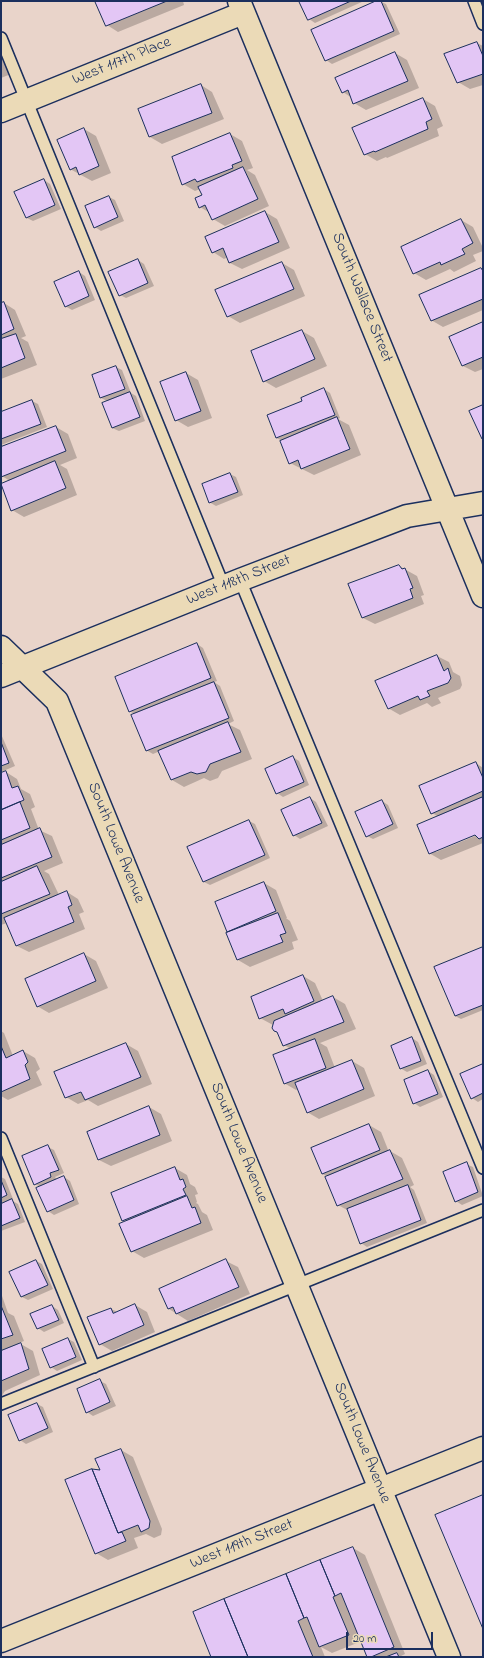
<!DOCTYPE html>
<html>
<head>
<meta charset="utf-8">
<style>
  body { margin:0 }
  #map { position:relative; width:484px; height:1658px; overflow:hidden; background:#e9d4ca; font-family:"Indie Flower",sans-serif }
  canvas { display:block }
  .frame { position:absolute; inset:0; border:2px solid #1b2f5e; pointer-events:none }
  .scale { position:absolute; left:346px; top:1632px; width:87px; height:18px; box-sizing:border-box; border:2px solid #1b2f5e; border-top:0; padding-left:5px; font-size:12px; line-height:14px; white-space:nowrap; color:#1b2f5e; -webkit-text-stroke:3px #ebdab7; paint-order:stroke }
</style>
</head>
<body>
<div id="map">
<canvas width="484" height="1658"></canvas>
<div class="frame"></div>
<div class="scale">20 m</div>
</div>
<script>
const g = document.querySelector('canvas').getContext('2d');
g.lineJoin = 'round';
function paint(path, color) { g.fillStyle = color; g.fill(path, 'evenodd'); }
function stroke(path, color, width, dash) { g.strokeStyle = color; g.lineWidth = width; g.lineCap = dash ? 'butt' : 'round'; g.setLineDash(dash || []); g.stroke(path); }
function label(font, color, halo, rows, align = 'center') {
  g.font = font + ' "Indie Flower",sans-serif'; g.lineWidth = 3.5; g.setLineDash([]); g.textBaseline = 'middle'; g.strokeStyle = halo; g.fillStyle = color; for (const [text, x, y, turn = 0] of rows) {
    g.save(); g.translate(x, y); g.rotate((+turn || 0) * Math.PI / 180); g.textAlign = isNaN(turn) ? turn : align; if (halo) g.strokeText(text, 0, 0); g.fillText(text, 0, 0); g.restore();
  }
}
const shadow = new Path2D(`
  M97 1H183L184 5 118 32 107 25Z
  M301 1H364L315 23 309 19Z
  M379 1 386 4 400 34 332 64 326 60Z
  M477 43 483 46V85L470 89 458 82Z
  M1 51 11 74 1 78Z
  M395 53 407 60 419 88 366 110 354 103 352 98 343 92Z
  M201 85 212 92 224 119 162 144 150 137 139 109Z
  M423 99 435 106 443 126 437 129 439 136 387 158 386 157 377 161 365 154 354 128Z
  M84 129 96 136 111 173 92 181 70 169Z
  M230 134 242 141 253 168 247 170 255 175 269 206 225 226 213 219 210 213 200 207 203 195 200 189 195 191 183 184Z
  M44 180 50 184 61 209 33 221 27 218Z
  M109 197 115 200 124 221 101 231 95 227Z
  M265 212 277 219 290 248 242 269 230 263 228 257 224 259 213 252Z
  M461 220 473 227 483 248V251L473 255 476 261 454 272 450 269 426 280 414 273Z
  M138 260 144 264 154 286 126 298 120 295Z
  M282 263 294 270 305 296 240 323 228 316Z
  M481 269 483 270V310L443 327 431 320Z
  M79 272 85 276 95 300 72 310 65 306Z
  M4 303 15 310 26 336 21 338 28 342 37 365 1 379V304Z
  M483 324V369L475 372 463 366Z
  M302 331 314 338 327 366 276 388 264 381Z
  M116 367 122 370 131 393 136 396 145 421 119 431 112 428 109 402 101 398Z
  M186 373 198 380 212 418 188 427 176 420Z
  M324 389 330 393 340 418 338 419 349 425 361 455 314 475 290 463 283 441 276 438 303 402Z
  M32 401 38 404 47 427 1 445V413Z
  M56 427 68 434 77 458 60 465 67 469 77 495 24 517 12 510 10 481 2 476 1 473V448Z
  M230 474 236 477 243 495 216 506 209 502Z
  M399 566 417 576 424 595 421 596 424 604 375 624 363 618Z
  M197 644 203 648 217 681 214 682 220 686 234 721 228 724 240 730 252 759 222 771 218 778 210 781 204 778 184 787 172 780 160 751 153 754 146 750 135 714 129 711Z
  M437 656 449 662 453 672 460 676 462 685 460 689 438 698 441 703 432 707 427 703 400 715 388 708Z
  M1 734 15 766 1 772Z
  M293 757 299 761 309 785 283 797 277 793Z
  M476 763 483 768V843L441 860 429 853 439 817 432 813ZM479 832 480 834 436 852V850Z
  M6 772 17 779 21 789 30 794 35 807 31 809 39 830 52 836 63 863 44 871 49 874 59 895 67 892 78 899 84 912 79 914 85 929 29 952 17 946 7 923 1 925V774Z
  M310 798 316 802 328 826 300 839 294 835Z
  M382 801 388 805 398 828 373 839 367 836Z
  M249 821 255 824 270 858 210 885 204 882Z
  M264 883 276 890 287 918H286L290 921 298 940 292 942 294 949 250 967 238 960 228 934 230 933 228 931Z
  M483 948V1010L461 1019 455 1016Z
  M84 954 96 961 108 988 49 1013 37 1006Z
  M303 976 315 983 323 1001 333 997 345 1004 356 1029 320 1043 327 1047 335 1068 352 1061 364 1068 375 1096 319 1119 307 1112 298 1089 296 1090 284 1083 291 1049 284 1045 278 1032 273 1025 260 1018Z
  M1 1031 4 1033 13 1056 23 1051 35 1058 40 1069 36 1072 42 1085 8 1100 1 1096Z
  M412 1038 418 1042 427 1064 407 1072 400 1068Z
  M126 1044 138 1051 152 1084 98 1106 88 1100 78 1104 66 1097 56 1073ZM86 1091 72 1096V1094Z
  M483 1065V1099L478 1102 472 1098Z
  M428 1071 434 1075 443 1097 420 1107 414 1103Z
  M149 1107 161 1114 172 1141 111 1166 99 1160 88 1132Z
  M369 1125 381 1132 389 1152 390 1151 402 1158 414 1185 410 1187 414 1190 427 1223 367 1247 361 1243 349 1211 338 1205 329 1177 322 1174Z
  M48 1147 54 1150 64 1173 55 1177 57 1180 64 1177 70 1181 79 1204 54 1215 48 1211 41 1187 35 1184Z
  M466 1164 473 1167 483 1196 462 1205 456 1201Z
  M175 1168 187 1175 190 1184 195 1187 198 1194 195 1195 197 1202 196 1203 198 1204 202 1212 207 1215 213 1230 144 1258 132 1251 127 1222 123 1220Z
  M1 1177 5 1179 13 1199 11 1200 18 1204 25 1222 1 1231Z
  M36 1261 42 1264 53 1289 28 1300 22 1297Z
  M226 1261 238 1267 250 1294 188 1321 169 1309 161 1289Z
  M1 1293 8 1313 14 1316 24 1341 19 1343 33 1351 40 1375 5 1391 1 1397Z
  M135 1305 147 1312 155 1332 112 1351 100 1344 111 1309 118 1312Z
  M52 1306 58 1310 64 1323 44 1332 38 1328Z
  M68 1339 74 1342 82 1360 57 1371 51 1367Z
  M100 1381 106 1384 116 1406 93 1416 87 1412Z
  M37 1404 43 1407 53 1432 26 1444 20 1440Z
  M121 1450 133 1457 162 1529 161 1535 154 1538 146 1534 134 1538 138 1548 108 1560 96 1553 101 1471Z
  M353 1548 365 1555 405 1654 401 1656 403 1657H368L362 1641 332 1653 321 1647 325 1657H212Z`);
const building = new Path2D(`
  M95 1H167L106 26Z
  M299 1H351L308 20Z
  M376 1H381L394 31 325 61 311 30Z
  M477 42 483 56V74L457 83 444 54Z
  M395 52 408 81 353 104 348 90 342 93 335 78Z
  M201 84 212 113 149 137 138 109Z
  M423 98 432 119 426 122 428 129 375 152 374 151 364 155 352 128Z
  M84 128 99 166 79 175 76 167 70 170 57 140Z
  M230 133 242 161 232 165 233 168 197 182 195 179 182 185 172 157Z
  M243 167 258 199 212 220 205 205 199 208 195 198 202 195 198 187Z
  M44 179 55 205 26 218 14 192Z
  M109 196 118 217 94 228 85 206Z
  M265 211 279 242 229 263 223 248 212 253 205 237Z
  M461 219 473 243 462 249 465 254 441 265 440 262 413 274 401 247Z
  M138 259 148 283 119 296 108 272Z
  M282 262 294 289 227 317 215 290Z
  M481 268 483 271V299L431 321 419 295Z
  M79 271 89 296 65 307 54 282Z
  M4 302 14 329 1 335V303Z
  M483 322V357L462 366 449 337Z
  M302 330 315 359 263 382 251 351Z
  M16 334 25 358 1 368V339Z
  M116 366 125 389 100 398 92 375Z
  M186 372 201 411 175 421 160 382Z
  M324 388 335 415 276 438 267 415 302 401 301 398Z
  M130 392 140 417 112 428 102 403Z
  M32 400 41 424 1 439V412Z
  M483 405V438L482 439 469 411Z
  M337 417 350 449 301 469 298 460 289 464 280 441Z
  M56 426 66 451 1 477V447Z
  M55 461 66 488 11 511 1 484Z
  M230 473 238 492 209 503 202 484Z
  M399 565 402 569 405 568 413 588 410 589 413 598 362 618 348 584Z
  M197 643 211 678 129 712 115 677Z
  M437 655 444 671 448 668 451 678 448 683 427 691 430 696 420 700 418 696 388 709 375 681Z
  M214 682 229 718 146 751 131 715Z
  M228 722 241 752 210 764 206 772 197 774 191 772 171 780 158 751Z
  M1 742 9 763 1 766Z
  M293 756 304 782 276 794 265 769Z
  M476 762 483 778V791L431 814 419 786Z
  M6 771 12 788 18 786 24 800 1 810V773Z
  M310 797 322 823 293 836 281 810Z
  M483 797V837L479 839 475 835 429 854 417 825Z
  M382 800 393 824 366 837 355 812Z
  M20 802 30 828 1 840V810Z
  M249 820 265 855 203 882 187 847Z
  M40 828 52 857 1 878V845Z
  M37 866 50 894 1 914V882Z
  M264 882 276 911 227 932 215 902Z
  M67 891 72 905 68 907 74 922 16 946 4 918Z
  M278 913 286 933 280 935 283 942 237 960 226 933Z
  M483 947V1005L455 1016 434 967Z
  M84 953 96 981 37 1007 25 979Z
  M303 975 314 1001 285 1014 283 1009 259 1019 251 997Z
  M333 996 344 1022 283 1046 277 1032 274 1031 272 1028 274 1021Z
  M412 1037 421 1061 400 1069 391 1046Z
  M315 1039 326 1068 284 1084 273 1055Z
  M126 1043 141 1077 85 1100 81 1092 65 1098 54 1072Z
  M1 1046 6 1058 23 1050 28 1062 25 1065 30 1079 1 1092Z
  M352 1060 364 1089 307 1113 295 1083Z
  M483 1064V1093L471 1099 460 1074Z
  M428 1070 438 1094 413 1104 404 1080Z
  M149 1106 160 1135 98 1160 87 1132Z
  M369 1124 380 1150 322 1174 311 1148Z
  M48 1145 59 1170 50 1173 51 1177 34 1185 22 1156Z
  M390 1150 403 1179 337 1206 325 1177Z
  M467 1162 478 1192 455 1202 443 1172Z
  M175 1167 180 1180 183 1179 186 1187 183 1189 186 1195 122 1221 111 1193Z
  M64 1176 74 1200 47 1212 36 1188Z
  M1 1180 7 1195 1 1198Z
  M408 1185 421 1220 360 1244 347 1209Z
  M187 1196 192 1208 195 1207 201 1223 131 1252 119 1224Z
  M12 1199 20 1218 1 1226V1204Z
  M226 1259 239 1287 176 1314 173 1307 168 1309 159 1289Z
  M36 1260 48 1285 21 1297 9 1272Z
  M135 1304 144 1325 99 1345 87 1317 111 1308 113 1313Z
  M52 1305 59 1320 37 1329 30 1314Z
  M2 1308 13 1335 1 1339V1309Z
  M68 1338 76 1357 50 1368 42 1349Z
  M21 1343 29 1369 1 1381V1351Z
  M100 1379 110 1402 86 1413 77 1389Z
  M37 1403 48 1428 19 1441 8 1415Z
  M121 1449 150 1521 149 1528 141 1532 138 1525 118 1533 92 1469 100 1470 95 1459Z
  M92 1469 118 1533 122 1532 126 1541 95 1554 65 1480Z
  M483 1495V1629L435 1515Z
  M353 1547 394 1647 371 1657H367L341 1593 335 1596 320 1560Z
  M320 1560 335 1596 333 1597 349 1635 319 1647 307 1617 304 1618 286 1574Z
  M286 1574 304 1618 298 1621 313 1657H248L224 1599Z
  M224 1599 248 1657H211L193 1612Z
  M397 1653 399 1657H386Z`);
const service = new Path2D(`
  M474 1 483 24
  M1 38 224 587
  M240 580 483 1168
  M1 1138 94 1367
  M1 1404 483 1210`);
const minor = new Path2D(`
  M239 1 483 596
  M1 111 243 13
  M1 647 57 701 449 1657
  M1 676 240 580 407 516 483 503`);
const tertiary = new Path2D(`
  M1 1641 483 1448`);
const streetNames = [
  ["West 117th Place",122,62,-22],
  ["South Wallace Street",361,298,68],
  ["West 118th Street",239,581,-22],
  ["South Lowe Avenue",115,843,68],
  ["South Lowe Avenue",238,1143,68],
  ["South Lowe Avenue",361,1443,68],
  ["West 119th Street",242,1545,-22]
];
paint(shadow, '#0003');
paint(building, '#e3c6f5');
stroke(building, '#1b2f5e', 1);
stroke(service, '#1b2f5e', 14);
stroke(minor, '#1b2f5e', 25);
stroke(tertiary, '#1b2f5e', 25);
stroke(service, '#ebdab7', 11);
stroke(minor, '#ebdab7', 22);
stroke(tertiary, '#ebdab7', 22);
label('16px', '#1b2f5e', '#ebdab7', streetNames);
</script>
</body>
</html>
